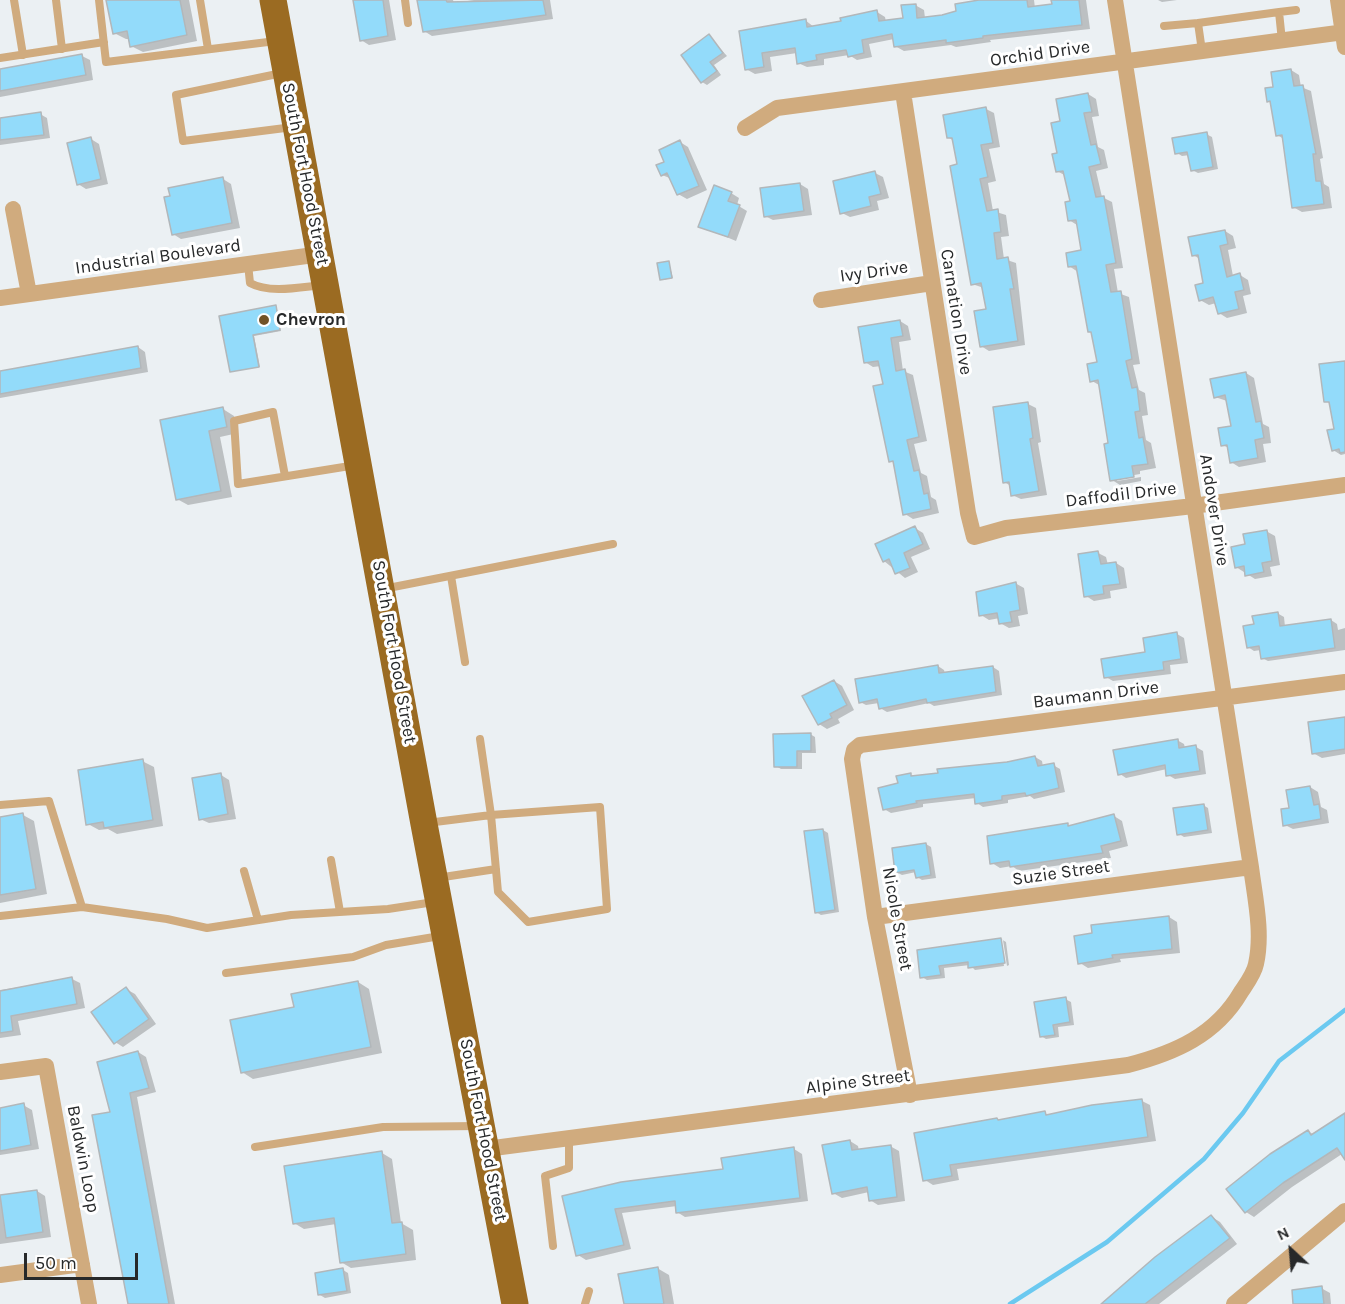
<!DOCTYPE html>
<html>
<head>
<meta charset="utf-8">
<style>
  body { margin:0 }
  #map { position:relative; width:1345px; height:1304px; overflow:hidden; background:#ebf0f3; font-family:Karla,sans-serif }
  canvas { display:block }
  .north { position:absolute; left:1261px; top:1220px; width:60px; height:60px; -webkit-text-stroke:4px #fff; paint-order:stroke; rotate:334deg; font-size:16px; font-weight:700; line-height:24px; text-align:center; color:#27292a }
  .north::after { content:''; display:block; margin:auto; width:21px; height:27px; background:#27292a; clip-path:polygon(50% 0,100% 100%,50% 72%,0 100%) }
  .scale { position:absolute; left:24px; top:1253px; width:114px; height:27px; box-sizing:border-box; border:3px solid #27292a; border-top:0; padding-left:8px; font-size:18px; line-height:21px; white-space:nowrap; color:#27292a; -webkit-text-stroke:4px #fff; paint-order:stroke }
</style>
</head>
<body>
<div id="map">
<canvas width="1345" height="1304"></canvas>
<div class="north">N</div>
<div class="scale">50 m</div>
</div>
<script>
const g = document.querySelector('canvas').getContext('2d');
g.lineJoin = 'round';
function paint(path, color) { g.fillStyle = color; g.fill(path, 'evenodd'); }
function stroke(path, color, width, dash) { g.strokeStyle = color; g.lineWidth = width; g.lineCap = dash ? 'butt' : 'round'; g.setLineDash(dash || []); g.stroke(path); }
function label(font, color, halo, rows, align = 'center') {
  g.font = font + ' Karla,sans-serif'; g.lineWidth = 6; g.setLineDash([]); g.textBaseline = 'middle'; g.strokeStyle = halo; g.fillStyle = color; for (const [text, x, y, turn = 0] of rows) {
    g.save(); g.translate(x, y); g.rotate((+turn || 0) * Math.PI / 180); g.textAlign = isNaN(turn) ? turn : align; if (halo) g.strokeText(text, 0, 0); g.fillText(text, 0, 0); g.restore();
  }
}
const shadow = new Path2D(`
  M107 0H189L197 41 143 52 131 46 130 39H126L114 33Z
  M355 0H389L396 40 369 45 361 40Z
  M419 0H453L454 3 474 0H550L553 19 432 36 424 31Z
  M991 0H1034L1035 8 1054 5 1053 0H1086L1090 29 990 40 991 42 956 47 951 45 904 51 895 46 894 39 869 44 872 57 857 60 849 55 824 59V65L807 67 798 63 797 53 770 57 772 71 755 74 746 69 741 32 805 20 814 27 843 23 877 12 885 17 886 22 904 19 915 5 924 10 925 18 942 16Z
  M1158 0H1177L1162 2Z
  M709 36 727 56 714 65 721 75 707 85 702 82Z
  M82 56 90 60 93 80 0 97V70Z
  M1291 70 1299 75 1301 87 1311 91 1323 158 1320 159 1324 184 1329 187 1332 208 1302 212 1293 207 1284 139 1277 135 1272 103 1269 101 1275 88Z
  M1088 94 1096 99 1099 116 1092 117 1098 147 1104 150 1108 168 1096 171 1102 197 1112 202 1123 268 1114 269 1118 293 1129 297 1140 364 1133 365 1139 390 1145 393 1148 415 1142 416 1146 440 1151 443 1156 468 1140 471V474L1117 478V481L1141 477V481L1120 485 1112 480 1110 444 1099 385 1092 381 1099 363 1078 272 1069 266 1083 251 1077 225 1069 220 1072 203 1066 176 1057 171 1062 122Z
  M986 109 994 113 1000 147 989 149 996 181 988 183 993 211 1006 215 1009 236 1001 237 1004 259 1016 263 1025 345 989 351 981 346 988 311 984 288 972 284 959 165 954 141 948 137Z
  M40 114 47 118 50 138 0 145V119Z
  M1206 134 1212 137 1218 169 1198 173 1192 170 1190 155 1182 156 1177 153Z
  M91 139 99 144 108 184 86 189 78 184Z
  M680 142 688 147 707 190 687 199 678 194 672 179 662 175 666 162Z
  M875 173 883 177 889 198 877 201 879 210 850 217 842 213Z
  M223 179 231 184 240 228 181 239 173 234Z
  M800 184 808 189 812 215 773 220 765 216Z
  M731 193 739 198 737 205 747 211 736 241 700 226Z
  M1225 231 1233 236 1236 248 1228 250 1233 276 1240 275 1248 280 1251 294 1243 296 1247 313 1227 318 1219 313 1216 303 1209 305 1200 300 1205 284 1200 259 1193 255Z
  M669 263 673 278 663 280 661 279Z
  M275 307 281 331 254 336 260 367 231 371 221 317Z
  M900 321 908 326 911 340 899 342 903 371 913 375 927 441 914 444 921 473 927 476 931 497 936 500 939 513 913 519 905 514 875 387 885 385 881 366 873 367 865 362Z
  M138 347 145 352 148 372 0 398V373Z
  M1345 362V454L1341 455 1333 450 1336 430 1331 404 1326 401Z
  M1246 373 1254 378 1263 424 1269 427 1271 443 1263 444 1266 462 1239 467 1231 462 1229 448 1222 445 1233 427 1227 401 1215 397Z
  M1028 404 1036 408 1041 442 1038 443 1047 495 1021 499 1012 495 1011 486 1004 482Z
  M223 409 234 416 238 433 220 437 232 497 188 505 177 499 162 421Z
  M915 528 923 533 930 549 911 557 918 572 905 578 884 561Z
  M1266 531 1275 536 1280 565 1270 567 1272 576 1255 579 1236 567 1247 545Z
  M1098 553 1106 557 1108 565 1116 563 1124 568 1127 588 1110 591 1111 598 1094 601 1086 596Z
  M1015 583 1024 588 1028 614 1018 616 1020 626 1009 628 1000 623V618L989 620 981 615Z
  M1277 613 1284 617 1285 627 1331 620 1337 624 1338 630 1345 628V650L1268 661 1262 658 1261 650 1254 651 1248 647Z
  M1177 634 1184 638 1188 663 1170 665 1171 674 1113 681 1106 677Z
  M938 666 944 670 945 674 993 667 999 671 1002 695 934 706 929 703 887 712 880 708 879 703 866 705 860 702Z
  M834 681 842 686 854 710 838 719 840 723 827 729 819 724Z
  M1345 718V754L1322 758 1313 753Z
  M810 734 815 737 816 753H802V769H781L776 766Z
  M1177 740 1184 744 1185 748 1196 747 1203 751 1206 774 1175 779 1168 775 1167 769 1126 778 1120 774Z
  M1035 757 1042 761 1043 767 1053 765 1060 769 1065 792 1034 799 1030 796 1008 800V803L983 807 977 803 976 798 923 804V807L891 813 884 809 899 784 910 775 915 777Z
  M142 761 154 767 163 826 117 834 108 829 99 830 88 824Z
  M221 775 229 780 236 819 209 823 200 819Z
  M1310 787 1318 792 1321 807 1327 810 1329 823 1293 829 1285 825 1291 809Z
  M1203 805 1208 808 1212 833 1184 837 1179 834Z
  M23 815 34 821 47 894 0 903V819Z
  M1114 816 1122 821 1128 846 1109 851 1111 858 1019 871 1012 866 1000 868 992 863 1067 825 1071 827Z
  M823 830 828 833 839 912 821 915 816 912Z
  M926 844 931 847 936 878 922 880 917 877 916 872 902 875 896 872Z
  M1169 917 1177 922 1180 953 1120 959 1121 962 1088 968 1080 963Z
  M1001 939 1006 942 1009 965 1007 966 1003 940H1000L1004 966 975 970 970 965 944 968 945 978 927 980 922 977 918 951Z
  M72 979 80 983 85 1008 18 1021 21 1035 0 1038V990Z
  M358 982 369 989 382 1053 253 1079 242 1072 296 1008Z
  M126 989 135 994 156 1024 123 1047 115 1042Z
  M1065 999 1071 1002 1074 1025 1058 1027 1059 1037 1046 1039 1041 1036Z
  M138 1052 146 1057 156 1092 137 1097 175 1304H129L112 1113Z
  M1142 1101 1150 1105 1156 1141 957 1169 959 1180 933 1185 925 1180 1000 1121Z
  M23 1105 32 1110 39 1149 0 1155V1108Z
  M1345 1115V1152L1292 1187 1254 1217 1246 1212 1228 1190 1308 1131 1314 1135Z
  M850 1141 858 1146 859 1151 890 1146 899 1151 905 1201 878 1205 870 1200 869 1192 842 1198 833 1193Z
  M794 1149 802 1154 808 1201 685 1217 677 1212V1206L622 1213 631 1249 586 1260 578 1255 564 1197 725 1170Z
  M382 1153 392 1159 401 1223 413 1230 416 1260 351 1268 341 1262 336 1224 304 1229 294 1223Z
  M37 1191 45 1196 51 1237 0 1244V1197Z
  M1212 1217 1220 1222 1237 1244 1159 1304H1104L1126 1285 1125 1283Z
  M657 1268 669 1275 674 1304H625Z
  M343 1270 348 1273 351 1293 325 1298 320 1295Z
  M1321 1288 1330 1293 1331 1304H1294Z`);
const stream = new Path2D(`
  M1010 1304 1107 1242 1204 1159 1243 1113 1279 1061 1345 1010`);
const building = new Path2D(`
  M106 0H180L187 35 130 47 127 31 113 34Z
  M353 0H383L388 36 360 41Z
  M417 0H446L447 2 543 0 546 15 423 32Z
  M979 0H1027L1028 7 1052 4 1051 0H1079L1082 25 983 36V38L946 43V40L894 47 892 34 862 40 864 53 848 57 846 50 816 55 817 60 797 64 795 48 762 53 764 67 745 70 739 31 806 19 807 27 841 21 840 18 877 10 879 21 903 18 901 5 916 4 917 18 942 15 956 11 955 4Z
  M709 34 723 53 710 62 717 71 701 83 681 55Z
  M82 54 86 75 0 91V69Z
  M1291 69 1294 86 1303 85 1316 154H1313L1316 181H1321L1324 204 1292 208 1282 135 1276 136 1270 101 1267 102 1265 88 1273 87 1271 72Z
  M1088 93 1092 112 1084 113 1091 145 1096 144 1101 164 1089 167 1096 197 1104 196 1116 263 1106 265 1111 292 1121 291 1132 359 1126 361 1132 388 1137 387 1140 411 1135 412 1139 438 1143 437 1148 464 1132 466 1134 477 1110 481 1104 444 1108 443 1098 380 1090 382 1087 364 1097 362 1091 332H1088L1076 266 1068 267 1066 253 1081 250 1076 220 1068 221 1065 202 1070 201 1063 171 1056 172 1052 154 1057 153 1051 123 1060 121 1056 99Z
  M986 107 993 143 981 145 988 177 980 179 987 211 998 209 1001 232 994 233 997 259 1008 257 1014 289H1010L1018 341 980 347 974 311 986 309 981 283 971 285 950 166 957 164 952 138H947L943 115Z
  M41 112 44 135 0 140V118Z
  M1207 132 1213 167 1191 171 1187 152 1175 154 1172 138Z
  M91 137 101 179 77 185 67 143Z
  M680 140 699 186 677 195 667 173 661 176 656 165 664 162 659 150Z
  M875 171 881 194 869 197 871 206 840 214 833 181Z
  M223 177 232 223 172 235 164 197 170 196 168 188Z
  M800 183 804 211 764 217 760 188Z
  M714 185 732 192 728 201 740 205 728 237 698 227Z
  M1225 230 1228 244 1220 246 1227 277 1240 273 1244 290 1235 292 1239 309 1218 314 1213 297 1199 301 1195 285 1203 283 1198 255 1192 256 1188 237Z
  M669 261 672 278 660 280 657 263Z
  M276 305 280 330 253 335 259 367 230 372 219 316Z
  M900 320 903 336 891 338 896 371 905 369 919 437 907 440 914 471 919 470 924 494 928 493 931 509 903 515 893 461 889 462 873 386 883 384 878 361 864 363 858 327Z
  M138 346 141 368 0 394V371Z
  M1345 361V452L1340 453 1339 449 1332 451 1327 430 1334 429 1329 402H1324L1319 364Z
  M1246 372 1256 422 1261 421 1264 438 1255 440 1258 458 1230 463 1227 445 1221 446 1218 428 1231 426 1225 395 1214 398 1210 379Z
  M1028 402 1033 438 1030 439 1039 491 1011 496 1009 482 1003 483 993 407Z
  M223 407 227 427 209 431 221 491 176 500 160 420Z
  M915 526 923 544 904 553 910 568 895 574 889 559 883 562 875 544Z
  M1267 530 1272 561 1262 563 1264 572 1245 576 1244 566 1235 568 1231 547 1245 544 1243 534Z
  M1098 551 1101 564 1116 562 1120 584 1103 586 1104 594 1084 597 1078 554Z
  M1016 582 1020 610 1010 612 1012 622 999 624 997 613 979 616 976 592Z
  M1278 612 1280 626 1331 619 1335 648 1261 659 1259 646 1247 648 1243 626 1254 624 1252 616Z
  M1177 632 1181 659 1163 662 1164 670 1104 678 1101 659 1145 652 1143 638Z
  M938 665 939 673 993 666 996 692 927 703 926 699 879 709 877 699 859 703 855 679Z
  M834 680 847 705 830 714 832 718 818 725 802 696Z
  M1345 717V749L1312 754 1308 722Z
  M811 733V751H797V767H774L773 734Z
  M1178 739 1179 748 1196 745 1200 771 1166 776 1165 765 1118 775 1113 750Z
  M1035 756 1038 766 1054 763 1059 788 1026 796 1025 793 1002 796V800L975 804 974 794 916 801 917 803 883 810 878 788 898 783 896 776 911 773V776L938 773 937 769 1007 762Z
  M143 759 153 820 104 828 103 822 86 825 78 770Z
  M221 773 228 814 199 820 192 778Z
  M1310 786 1314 805 1319 804 1321 819 1283 826 1281 809 1289 808 1286 790Z
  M1204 804 1208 830 1177 835 1173 808Z
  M23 813 36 889 0 895V817Z
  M1114 814 1121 841 1101 846 1103 853 1010 867 1009 861 990 864 987 836 1068 823V826Z
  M823 829 835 910 815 913 804 831Z
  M926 843 931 875 916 878 914 870 895 873 892 848Z
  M1169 916 1172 949 1112 955 1113 958 1078 964 1074 936 1092 933 1091 925Z
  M1001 938 1005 963 968 968V962L939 966 941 975 920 978 917 950Z
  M72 977 77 1004 11 1016 13 1031 0 1033V991Z
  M358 981 371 1047 241 1073 230 1020 294 1007 291 994Z
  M126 987 149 1019 114 1044 91 1012Z
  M1066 997 1070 1022 1053 1025 1055 1035 1040 1037 1034 1002Z
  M138 1051 149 1088 130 1093 169 1304H128L92 1115 110 1112 97 1062Z
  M1142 1099 1148 1137 950 1165 952 1176 923 1181 914 1133 997 1118 998 1120 1045 1111 1046 1115 1092 1105Z
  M24 1103 31 1145 0 1151V1108Z
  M1345 1113V1160L1337 1148 1283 1183 1245 1213 1226 1189 1270 1154 1308 1130 1311 1135Z
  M850 1140 852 1150 891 1145 897 1197 869 1201 867 1187 832 1194 822 1145Z
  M794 1147 800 1198 676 1213 675 1201 615 1209 624 1245 576 1256 562 1196 621 1182 723 1169 721 1158Z
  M382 1151 392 1223 402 1222 406 1254 340 1263 334 1218 293 1224 284 1166Z
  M37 1190 43 1232 6 1238 0 1195Z
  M1211 1215 1230 1238 1145 1304H1101L1155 1257Z
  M658 1267 664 1304H624L618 1274Z
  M343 1268 347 1291 318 1295 315 1273Z
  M1322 1286 1324 1304H1293L1292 1290Z`);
const service = new Path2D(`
  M14 0 23 55
  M56 0 62 49
  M99 0 106 62 276 41
  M200 0 208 49
  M405 0 408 23
  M1279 12 1296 10
  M1164 26 1198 23
  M1202 51 1198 23 1279 12 1282 41
  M0 58 104 42
  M282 73 176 95 183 141 293 127
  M248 264 250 283C270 294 301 287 323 285
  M285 476 273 412 234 421 238 484 356 465
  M451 576 465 662
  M383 589 613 544
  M0 805 49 801 82 907
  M600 807 607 909 528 922 498 892 491 815Z
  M427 823 491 815 480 739
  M331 860 340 912
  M244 871 258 920
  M437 878 496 869
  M0 916 82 907 167 919 207 928 291 915 388 909 434 902
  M226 973 353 957 386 945 440 936
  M255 1147 383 1127 479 1126
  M553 1246 545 1176 569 1168V1138
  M585 1304 589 1291`);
const minor = new Path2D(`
  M1338 0 1345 47
  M903 92 968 513 974 537 1006 528 1193 506 1345 485
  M745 128 777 108 1345 32
  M13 209 29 294
  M0 298 321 254
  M821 300 932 283
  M875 917 1251 867
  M0 1072 46 1066 89 1304
  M910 1095 875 917 852 759 854 750 860 745 1345 682
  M486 1149 1128 1065C1175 1053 1216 1035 1241 992 1247 983 1254 974 1256 964 1263 933 1255 898 1251 867L1115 0
  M0 1275 82 1264
  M1234 1304 1345 1211`);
const trunk = new Path2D(`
  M273 0 424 824 515 1304`);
const markers = [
  [264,320,6,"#715227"]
];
const streetNames = [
  ["Orchid Drive",1040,54,-8],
  ["South Fort Hood Street",305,174,79],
  ["Industrial Boulevard",158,257,-8],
  ["Ivy Drive",874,272,-8],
  ["Carnation Drive",956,312,81],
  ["Daffodil Drive",1121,495,-7],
  ["Andover Drive",1214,510,81],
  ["South Fort Hood Street",394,652,80],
  ["Baumann Drive",1096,695,-7],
  ["Suzie Street",1061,873,-8],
  ["Nicole Street",897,919,80],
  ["Alpine Street",858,1082,-7],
  ["South Fort Hood Street",483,1130,79],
  ["Baldwin Loop",83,1159,79]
];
const poiNames = [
  ["Chevron",276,320]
];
paint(shadow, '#0003');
stroke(stream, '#6bc9f0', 4.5);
paint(building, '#93dbfa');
stroke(building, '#b2b7ba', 1.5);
stroke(service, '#d0ab7e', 8);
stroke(minor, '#d0ab7e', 16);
stroke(trunk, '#9b6b22', 27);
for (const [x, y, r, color] of markers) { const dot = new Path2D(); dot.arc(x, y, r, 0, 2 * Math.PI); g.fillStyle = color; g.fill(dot); stroke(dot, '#fff', 2); }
label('18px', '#27292a', '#fff', streetNames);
label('bold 18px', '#27292a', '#fff', poiNames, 'left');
</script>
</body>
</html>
